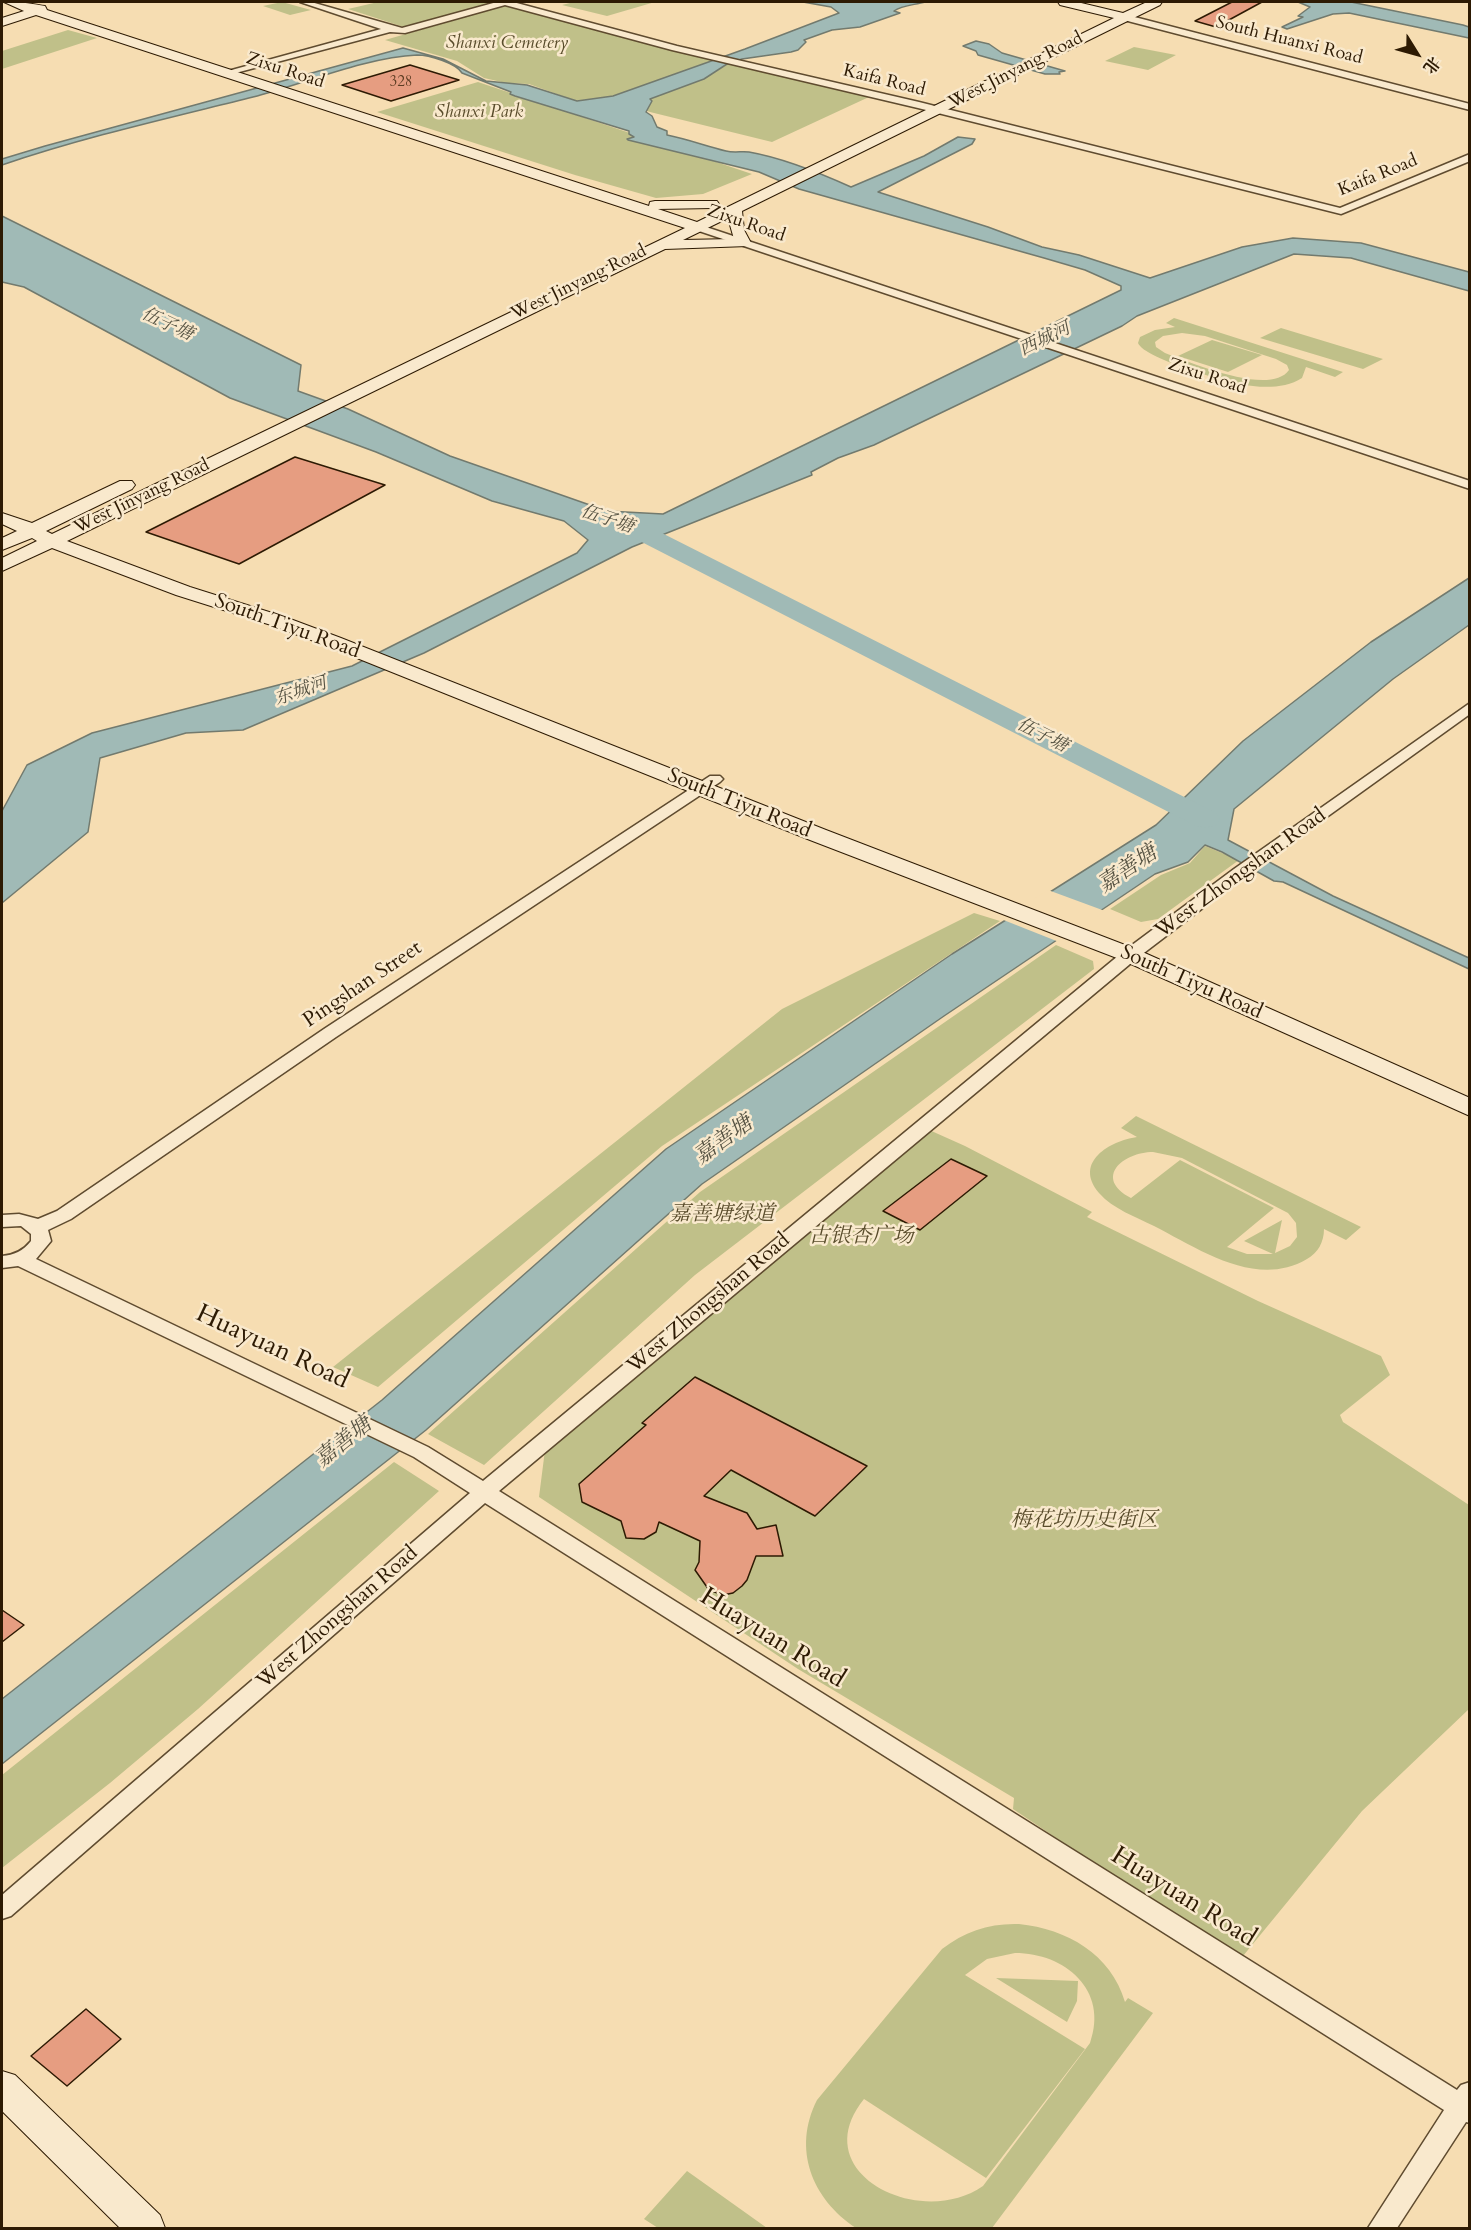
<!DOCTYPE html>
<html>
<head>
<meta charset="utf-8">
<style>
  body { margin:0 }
  #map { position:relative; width:1471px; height:2230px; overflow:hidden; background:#f6ddb2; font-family:Cardo,"Noto Serif SC",serif }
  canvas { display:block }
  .frame { position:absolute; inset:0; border:3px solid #2d1a03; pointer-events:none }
  .north { position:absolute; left:1387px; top:24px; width:60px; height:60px; -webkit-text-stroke:4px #f9e9cd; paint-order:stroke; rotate:127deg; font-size:16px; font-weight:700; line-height:24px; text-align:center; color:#2d1a03 }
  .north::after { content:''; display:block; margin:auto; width:21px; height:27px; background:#2d1a03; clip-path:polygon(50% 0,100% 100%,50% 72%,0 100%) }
</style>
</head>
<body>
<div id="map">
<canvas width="1471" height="2230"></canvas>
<div class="frame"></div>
<div class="north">北</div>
</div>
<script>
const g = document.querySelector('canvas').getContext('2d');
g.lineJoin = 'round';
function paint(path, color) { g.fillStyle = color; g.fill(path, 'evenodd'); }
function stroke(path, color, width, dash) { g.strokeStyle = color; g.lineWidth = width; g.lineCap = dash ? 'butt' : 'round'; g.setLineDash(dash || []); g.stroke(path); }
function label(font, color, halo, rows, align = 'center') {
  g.font = font + ' Cardo,"Noto Serif SC",serif'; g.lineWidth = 5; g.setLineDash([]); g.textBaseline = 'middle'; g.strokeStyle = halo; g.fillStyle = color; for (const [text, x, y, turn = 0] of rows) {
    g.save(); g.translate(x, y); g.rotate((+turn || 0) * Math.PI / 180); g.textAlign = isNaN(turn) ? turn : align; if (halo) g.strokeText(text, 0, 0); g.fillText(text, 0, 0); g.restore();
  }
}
const green = new Path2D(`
  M282 2 311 10 290 15 263 6Z
  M378 2H501L407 28 348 9Z
  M574 2H655L607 16 562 5Z
  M507 5 710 59 869 97 772 142 650 112 606 97 576 101 529 84 506 83 484 78 457 61 385 40Z
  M68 30 97 38 2 69V51Z
  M1134 47 1176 55 1148 70 1105 61Z
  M478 82 752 174 703 194 656 198 575 175 377 112Z
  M1174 318 1343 372 1335 377 1306 367 1302 378C1288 387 1269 388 1253 386 1234 385 1144 359 1138 343L1140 337 1155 330 1175 327 1166 323ZM1182 333 1205 336 1276 359 1287 365 1289 370C1270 397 1190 362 1165 353L1156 347 1155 342 1163 336Z
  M1281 328 1383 359 1363 369 1260 338Z
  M1212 340 1262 355 1228 372 1178 356Z
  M1205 846 1239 860 1158 919 1141 922 1110 909 1161 875 1190 863Z
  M974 913 1000 921 662 1146 378 1387 333 1367 782 1009Z
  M1056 945 1093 961 1094 969 695 1275 484 1465 428 1434 700 1192Z
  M1136 1116 1361 1227 1346 1240 1324 1229C1324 1242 1318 1253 1307 1259 1256 1289 1199 1249 1154 1226 1136 1217 1113 1209 1099 1193 1073 1162 1110 1141 1137 1137L1121 1128ZM1153 1152 1182 1158 1288 1213 1296 1223 1297 1237 1290 1246 1275 1253 1282 1220 1244 1241 1273 1254H1247L1227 1247 1274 1208 1180 1160 1131 1198C1093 1178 1123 1152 1153 1152Z
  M927 1129 965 1146 1092 1212 1087 1217 1258 1301 1381 1356 1390 1375 1340 1415 1343 1422 1469 1505V1709L1362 1811 1243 1956 1153 1903 1013 1809 1014 1798 798 1669 539 1497 545 1450Z
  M394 1462 439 1491 198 1709 110 1783 2 1868V1775Z
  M1019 1924C1067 1929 1111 1954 1125 2002L1128 1998 1153 2013 992 2228H856C812 2199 792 2149 817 2100L942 1949C965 1931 990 1923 1019 1924ZM1015 1953C1065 1953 1109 1990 1090 2043L983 2186C920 2230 804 2173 864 2099L986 2178 1085 2049 965 1975 987 1959Z
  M996 1978 1078 1981 1077 2001 1067 2022Z
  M687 2171 767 2228H658L644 2219Z`);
const water = new Path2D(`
  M803 2H925C915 5 902 5 894 11L900 13 860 27 832 30 804 40 806 42 798 50 791 52 742 59 727 64 704 79 650 99 652 101 646 112 652 116 657 127 667 131V135C687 139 706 146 726 151 734 153 742 151 749 152 783 158 820 173 851 187L924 156 958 137 975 139 972 144 878 192 988 227 1042 247 1079 255 1150 278 1242 247 1293 238 1361 243 1469 272V291L1351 258 1294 254 1137 316 1122 326 874 445 838 458 811 472 812 475 632 547 424 653 243 730 186 733 100 758 88 832 2 903V811L27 765 92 733 352 666 577 553 588 540 564 521 492 501 376 452 230 398 24 287 2 282V216L301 365 298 391 348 409 450 456 607 511 663 514 1121 290V286L1085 270 1044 258 799 189 759 172 628 140 627 139 634 137 629 134V131L515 96 510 94 511 92 462 73C456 63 429 55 417 55 367 57 303 84 253 97 169 118 84 137 2 165V159L45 146 403 48 443 59 486 81 527 85 577 101 613 96 745 49 839 13 831 7Z
  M1298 2H1351L1463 25 1469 27V38L1349 13 1333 14 1287 29 1282 27 1303 17 1298 16 1310 7Z
  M976 41 989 44 1002 53 1065 71 1059 72 1060 74H1045L978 55 976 51 963 46Z
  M1469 578V625L1393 679 1234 809 1228 840 1333 896 1469 958V969L1283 882 1274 881 1222 852 1205 845 1188 862 1155 874 944 1016 702 1184 426 1430 2 1764V1699L382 1400 666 1149 952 954 1156 825 1243 741 1371 642Z`);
const pier = new Path2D(`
  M1048 890 1105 911 1059 942 1001 919Z`);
const river = new Path2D(`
  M610 514 648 526 1216 813 1220 819 1216 825 1205 828 1194 825 630 536 601 526 598 521 601 516Z`);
const building = new Path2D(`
  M1232 2H1262L1216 27 1195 21Z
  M410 65 459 80 391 101 342 85Z
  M295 457 385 485 239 564 146 532Z
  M951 1159 987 1176 920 1230 883 1211Z
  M695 1377 867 1466 815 1516 731 1470 704 1496 747 1513 757 1529 776 1525 783 1556H756L747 1580 742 1586 733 1593 723 1595 709 1590 695 1570 699 1562 700 1541 659 1522 656 1532 644 1539 626 1538 621 1521 582 1502 579 1484 646 1425 642 1423Z
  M2 1610 24 1625 2 1642Z
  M86 2009 121 2039 67 2086 31 2056Z`);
const street = new Path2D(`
  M300 2H311L402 28 497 2H513L677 46 919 102 1340 208 1470 154V161L1341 214 918 108 672 50 505 5 405 33 390 32 228 75V71L381 29Z
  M1123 14 1470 104V110L1120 19V15Z
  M697 224 1470 481V489L693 229V225Z
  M1470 703V714L1246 875 1136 959 499 1491 1457 2090 1461 2085 1470 2082V2123L1466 2122 1397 2228H1368L1444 2110 485 1503 11 1916 2 1919V1895L470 1493 414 1457 18 1266 2 1268V1256C14 1255 23 1251 31 1241V1234L21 1226 2 1227V1215L19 1214 38 1219 57 1211 324 1029 710 776H720L723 779 720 782 336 1037 71 1219 48 1230 51 1241 36 1259 428 1447 483 1481 1124 951 1234 869Z`);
const secondary = new Path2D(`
  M4 2C18 1 32 4 45 6L47 10 649 206 650 202 655 201H717L719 204 712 208 658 209 697 222 1114 18 1060 5 1058 2H1077L1123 13 1147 2H1162L1160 5 742 211 744 230 751 243 748 246 665 249 67 541 190 587 285 617 341 638 826 830 1138 950 1470 1098V1116L1122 960 810 840 327 646 271 625 176 595 52 548 2 571V558L37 541 32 538 2 550V538L17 531 2 524V513L32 523 120 481H132L135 485 132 489 46 531 52 534 685 228 36 15 2 26V18L24 11ZM728 218 734 239 683 240Z
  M2 2071 15 2075 160 2215 165 2228H120L2 2111Z`);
const farNumbernames = [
  ["328",401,83]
];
const farStreetnames = [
  ["South Huanxi Road",1289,41,14],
  ["Zixu Road",285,71,18],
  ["West Jinyang Road",1016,71,-27],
  ["Kaifa Road",884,81,14],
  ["Kaifa Road",1378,176,-22],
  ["Zixu Road",746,224,19],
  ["West Jinyang Road",579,283,-26],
  ["Zixu Road",1207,377,18],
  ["West Jinyang Road",142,497,-26]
];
const farParknames = [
  ["Shanxi Cemetery",507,44],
  ["Shanxi Park",479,113]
];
const farWaternames = [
  ["伍子塘",167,325,25],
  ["西城河",1045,340,-26],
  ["伍子塘",607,520,19],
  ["东城河",301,692,-19],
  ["伍子塘",1042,736,27]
];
const streetNames = [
  ["South Tiyu Road",287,627,20],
  ["South Tiyu Road",739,804,22],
  ["West Zhongshan Road",1241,874,-36],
  ["South Tiyu Road",1191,983,24],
  ["Pingshan Street",363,985,-34],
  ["West Zhongshan Road",709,1304,-40],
  ["West Zhongshan Road",338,1618,-41]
];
const parkNames = [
  ["嘉善塘绿道",722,1215],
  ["古银杏广场",861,1237],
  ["梅花坊历史街区",1084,1521]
];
const waterNames = [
  ["嘉善塘",1128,870,-34],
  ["嘉善塘",724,1141,-36],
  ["嘉善塘",344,1443,-39]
];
const nearStreetnames = [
  ["Huayuan Road",272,1348,25],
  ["Huayuan Road",772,1639,32],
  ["Huayuan Road",1183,1898,32]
];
paint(green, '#c0c089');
paint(water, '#a0bab6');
stroke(water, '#727a6e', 1.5);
paint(pier, '#f6ddb2');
paint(river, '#a0bab6');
paint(building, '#e69d81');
stroke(building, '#2d1a03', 1.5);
stroke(street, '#5f4b2f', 3);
stroke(secondary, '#2d1a03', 2);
paint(street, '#f9e9cd');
paint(secondary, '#f9e9cd');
label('15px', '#5b3b22', null, farNumbernames);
label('18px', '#2d1a03', '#f9e9cd', farStreetnames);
label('italic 18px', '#594c2b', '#f9e9cd', farParknames);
label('italic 18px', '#555242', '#f9e9cd', farWaternames);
label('21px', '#2d1a03', '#f9e9cd', streetNames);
label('italic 21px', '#594c2b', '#f9e9cd', parkNames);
label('italic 22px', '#555242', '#f9e9cd', waterNames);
label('26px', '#2d1a03', '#f9e9cd', nearStreetnames);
</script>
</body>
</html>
